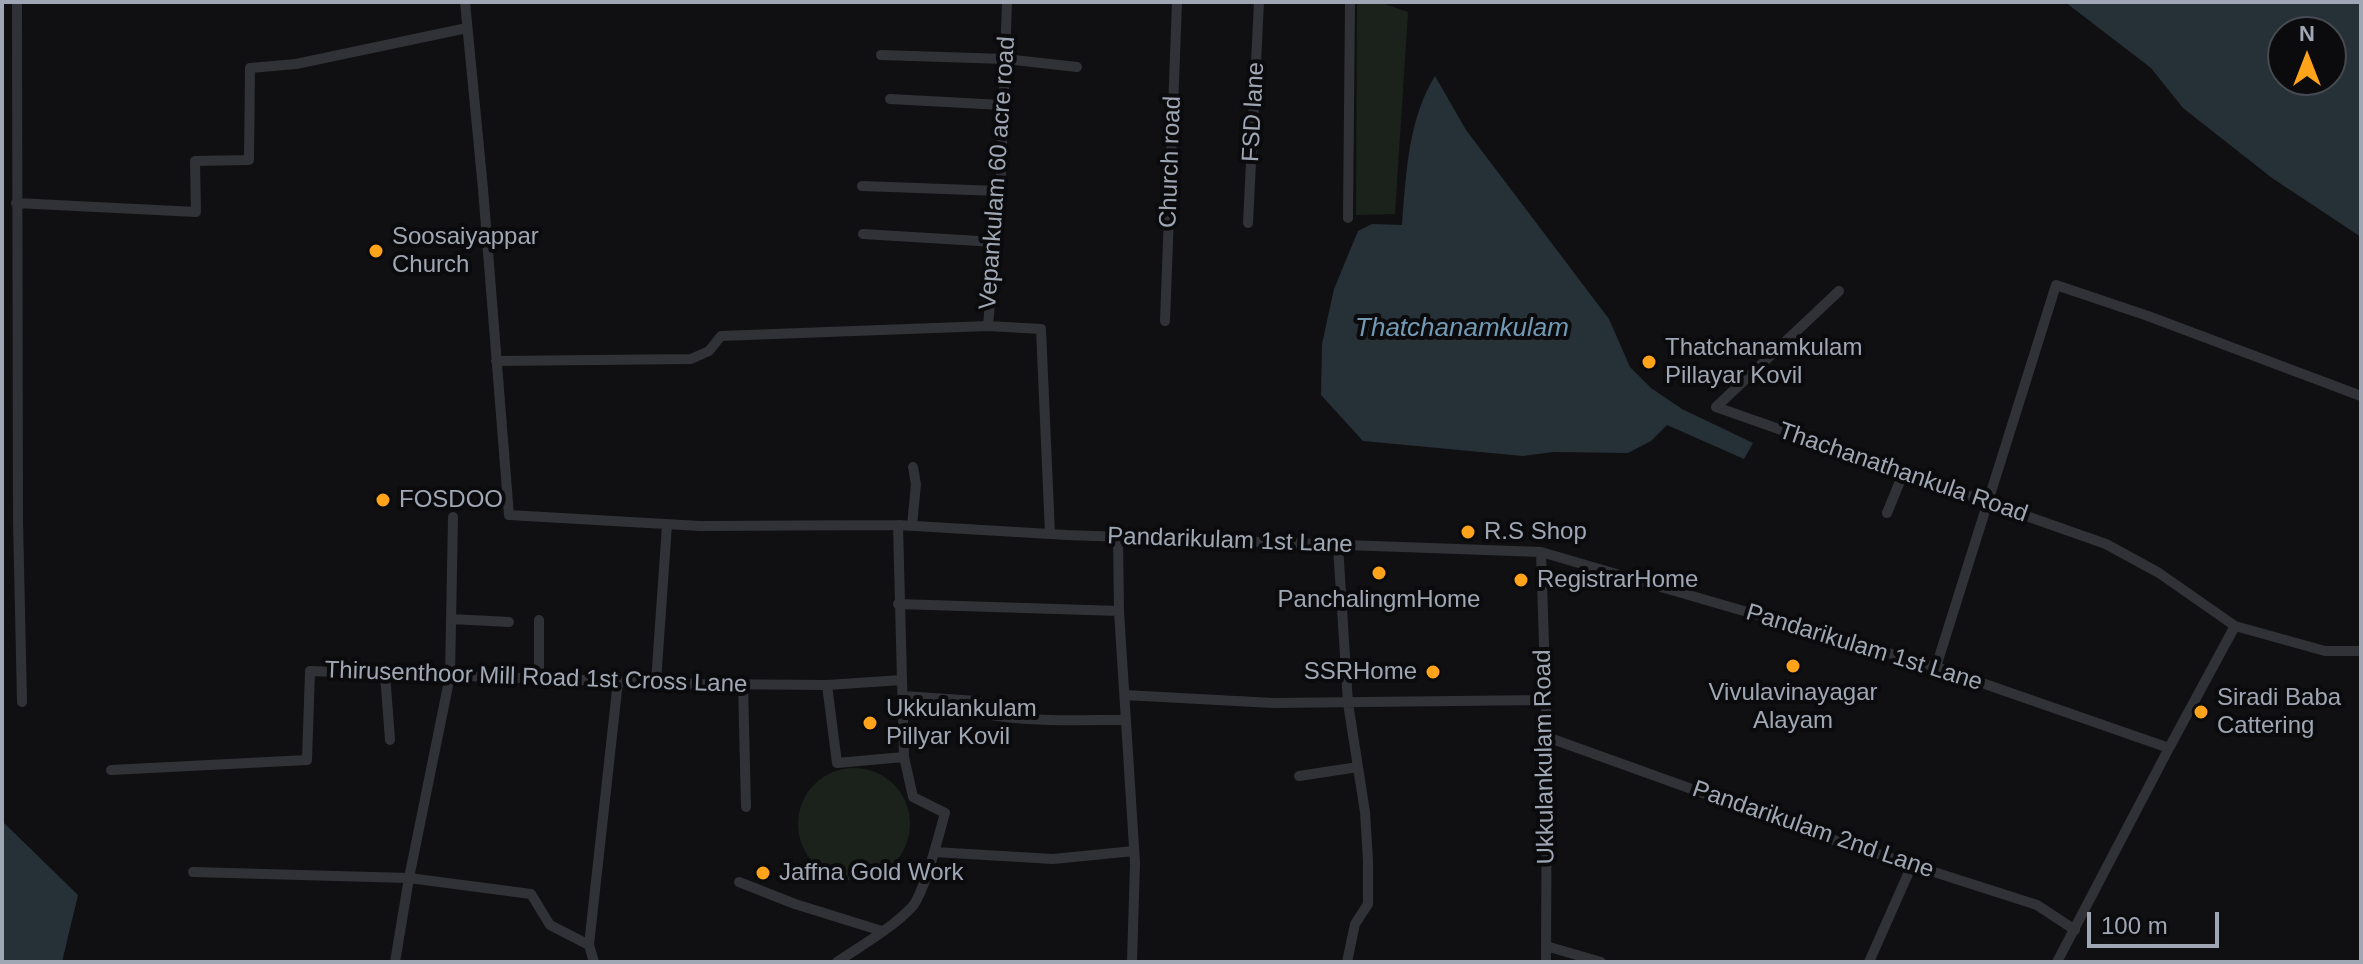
<!DOCTYPE html>
<html>
<head>
<meta charset="utf-8">
<style>
  body { margin:0 }
  #map { position:relative; width:2363px; height:964px; overflow:hidden; background:#101012; font-family:Helvetica,sans-serif }
  canvas { display:block }
  .frame { position:absolute; inset:0; border:4px solid #a0a7b4; pointer-events:none }
  .north { position:absolute; left:2267px; top:16px; width:80px; height:80px; box-sizing:border-box; background:#0b0b0d; border:2px solid #474950; border-radius:50%; rotate:0deg; font-size:22px; font-weight:700; line-height:32px; text-align:center; color:#a0a7b4 }
  .north::after { content:''; display:block; margin:auto; width:28px; height:36px; background:#ffa31b; clip-path:polygon(50% 0,100% 100%,50% 72%,0 100%) }
  .scale { position:absolute; left:2087px; top:912px; width:132px; height:36px; box-sizing:border-box; border:4px solid #a0a7b4; border-top:0; padding-left:10px; font-size:24px; line-height:28px; white-space:nowrap; color:#a0a7b4; -webkit-text-stroke:6px #0b0b0d; paint-order:stroke }
</style>
</head>
<body>
<div id="map">
<canvas width="2363" height="964"></canvas>
<div class="frame"></div>
<div class="north">N</div>
<div class="scale">100 m</div>
</div>
<script>
const g = document.querySelector('canvas').getContext('2d');
g.lineJoin = 'round';
function paint(path, color) { g.fillStyle = color; g.fill(path, 'evenodd'); }
function stroke(path, color, width, dash) { g.strokeStyle = color; g.lineWidth = width; g.lineCap = dash ? 'butt' : 'round'; g.setLineDash(dash || []); g.stroke(path); }
function label(font, color, halo, rows, align = 'center') {
  g.font = font + ' Helvetica,sans-serif'; g.lineWidth = 8; g.setLineDash([]); g.textBaseline = 'middle'; g.strokeStyle = halo; g.fillStyle = color; for (const [text, x, y, turn = 0] of rows) {
    g.save(); g.translate(x, y); g.rotate((+turn || 0) * Math.PI / 180); g.textAlign = isNaN(turn) ? turn : align; if (halo) g.strokeText(text, 0, 0); g.fillText(text, 0, 0); g.restore();
  }
}
const green = new Path2D(`
  M1357 2H1379L1408 12 1395 214 1356 215Z
  M798 824a56 56 0 1 1 112 0a56 56 0 1 1-112 0Z`);
const water = new Path2D(`
  M2065 2H2361V237L2272 178 2183 108 2151 68ZM2283 32H2331V80H2283Z
  M1435 76 1466 130 1609 319 1630 367 1651 388 1682 409 1753 443 1744 459 1667 425 1651 441 1628 453 1553 452 1523 456 1363 441 1321 395 1322 344 1334 289 1358 231 1372 224 1402 225C1406 175 1408 119 1435 76Z
  M2 821 78 895 62 962H2Z`);
const minor = new Path2D(`
  M17 2 18 520 22 702
  M465 2 483 189 509 515 700 526 898 525 1067 535 1541 552 1936 667 2169 748 2235 626 2325 651H2361
  M1007 2 1001 174 988 326 1041 329 1050 534
  M881 55 1005 59 1077 67
  M890 99 1002 105
  M862 186 999 191
  M16 203 196 212 195 161 249 160 250 68 296 64 467 28
  M1348 218 1350 2
  M1248 223 1259 2
  M863 234 995 242
  M1839 291 1716 407 2106 544 2159 573 2235 626
  M1165 321 1177 2
  M496 361 691 359 709 351 721 336 988 326
  M1887 513 1903 474
  M912 526 916 484 913 467
  M1118 537 1119 611 1135 863 1132 962
  M1338 546 1348 703 1365 812 1368 861V904L1355 924 1347 962
  M1541 552 1547 737 1546 962
  M898 604 1119 611
  M451 619 509 622
  M539 620V679
  M1936 667 2056 285 2148 316 2361 396
  M385 674 390 740
  M656 682 667 525
  M743 684 746 807
  M827 685 837 763 904 757
  M1125 695 1273 703 1545 700
  M903 696 977 701 985 714C1031 722 1079 720 1125 720
  M1547 737 1828 838 2037 905 2075 930
  M111 770 307 760 310 671 703 684 827 685 902 680
  M1299 776 1358 767
  M934 852 1053 859 1134 851
  M193 872 409 878 531 894 550 925 589 945 618 681
  M739 882 795 904 882 931
  M589 945 594 962
  M1546 946 1601 962
  M395 962 409 878 450 676 453 517
  M837 962C862 945 891 929 912 907 925 892 939 834 945 813L913 797 904 757 898 525
  M1869 962 1912 865
  M2057 962 2169 748`);
const markers = [
  [376,251,8,"#ffa31b"],
  [1649,362,8,"#ffa31b"],
  [383,500,8,"#ffa31b"],
  [1468,532,8,"#ffa31b"],
  [1379,573,8,"#ffa31b"],
  [1521,580,8,"#ffa31b"],
  [1793,666,8,"#ffa31b"],
  [1433,672,8,"#ffa31b"],
  [2201,712,8,"#ffa31b"],
  [870,723,8,"#ffa31b"],
  [763,873,8,"#ffa31b"]
];
const streetNames = [
  ["FSD lane",1254,112,-87],
  ["Church road",1171,162,-88],
  ["Vepankulam 60 acre road",998,173,-86],
  ["Thachanathankula Road",1903,473,19],
  ["Pandarikulam 1st Lane",1230,541,2],
  ["Pandarikulam 1st Lane",1864,648,17],
  ["Thirusenthoor Mill Road 1st Cross Lane",536,678,2],
  ["Ukkulankulam Road",1545,757,-91],
  ["Pandarikulam 2nd Lane",1813,830,19]
];
const poiNames = [
  ["Soosaiyappar",392,237],
  ["Church",392,265],
  ["Thatchanamkulam",1665,348],
  ["Pillayar Kovil",1665,376],
  ["FOSDOO",399,500],
  ["R.S Shop",1484,532],
  ["RegistrarHome",1537,580],
  ["PanchalingmHome",1379,600,"center"],
  ["SSRHome",1417,672,"right"],
  ["Vivulavinayagar",1793,693,"center"],
  ["Alayam",1793,721,"center"],
  ["Siradi Baba",2217,698],
  ["Cattering",2217,726],
  ["Ukkulankulam",886,709],
  ["Pillyar Kovil",886,737],
  ["Jaffna Gold Work",779,873]
];
const waterNames = [
  ["Thatchanamkulam",1462,329]
];
paint(green, '#1a221b');
paint(water, '#263037');
stroke(minor, '#313237', 10);
for (const [x, y, r, color] of markers) { const dot = new Path2D(); dot.arc(x, y, r, 0, 2 * Math.PI); g.fillStyle = color; g.fill(dot); stroke(dot, '#0b0b0d', 3); }
label('24px', '#a0a7b4', '#0b0b0d', streetNames);
label('24px', '#a0a7b4', '#0b0b0d', poiNames, 'left');
label('italic 26px', '#729ab4', '#0b0b0d', waterNames);
</script>
</body>
</html>
